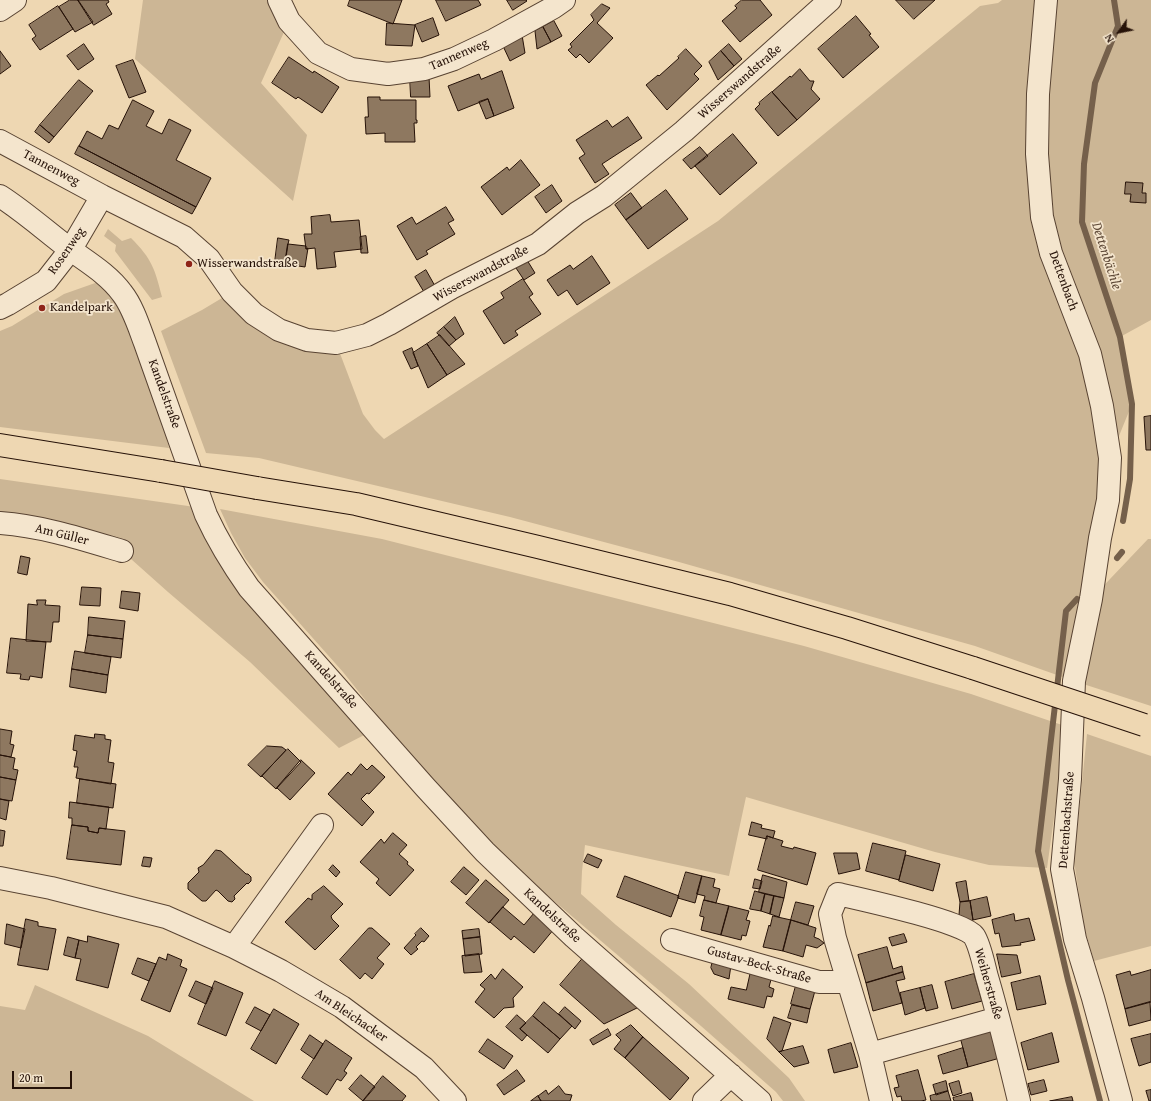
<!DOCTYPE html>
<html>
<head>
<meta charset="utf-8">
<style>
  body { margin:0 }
  #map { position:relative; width:1151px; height:1101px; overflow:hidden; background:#eed7b2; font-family:"Gentium Book Plus",serif }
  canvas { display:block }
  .north { position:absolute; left:1099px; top:12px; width:40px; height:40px; -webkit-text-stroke:3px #f4e5cd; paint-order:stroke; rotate:237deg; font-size:11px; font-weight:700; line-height:16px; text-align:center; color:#261208 }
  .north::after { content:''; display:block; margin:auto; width:14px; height:18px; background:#261208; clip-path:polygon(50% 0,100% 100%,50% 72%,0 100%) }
  .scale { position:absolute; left:12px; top:1071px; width:60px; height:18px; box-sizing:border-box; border:2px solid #261208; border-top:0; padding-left:5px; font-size:12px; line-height:14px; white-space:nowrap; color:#261208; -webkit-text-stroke:3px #f4e5cd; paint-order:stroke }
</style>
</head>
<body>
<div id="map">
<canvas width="1151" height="1101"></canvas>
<div class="north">N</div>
<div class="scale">20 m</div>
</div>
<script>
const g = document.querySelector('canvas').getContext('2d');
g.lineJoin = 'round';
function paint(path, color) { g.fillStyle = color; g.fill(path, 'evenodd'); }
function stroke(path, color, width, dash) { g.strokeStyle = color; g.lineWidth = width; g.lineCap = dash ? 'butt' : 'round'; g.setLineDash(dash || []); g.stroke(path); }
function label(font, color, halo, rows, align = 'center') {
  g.font = font + ' "Gentium Book Plus",serif'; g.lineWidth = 3.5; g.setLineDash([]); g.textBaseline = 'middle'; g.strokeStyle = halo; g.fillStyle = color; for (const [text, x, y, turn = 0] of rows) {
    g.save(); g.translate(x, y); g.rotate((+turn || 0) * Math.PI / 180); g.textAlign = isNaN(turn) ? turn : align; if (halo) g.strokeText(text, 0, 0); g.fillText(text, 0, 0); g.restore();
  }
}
const green = new Path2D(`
  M143 0H279L289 21 261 83 307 135 293 201 135 59Z
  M1002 0H1151V320L1120 337 1132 404 1110 458 1091 599 1148 539H1151V706L1074 681 975 646 679 562 510 517 259 458 206 453 161 331 202 310 232 292 254 314 336 343 363 414 375 430 384 439 718 221 980 6 998 3Z
  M108 229 122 241 131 238C152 259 155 269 162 297L152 300 115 251 116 245 104 236Z
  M98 282 116 302 128 325 154 387 169 448 0 427V331L12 326 64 294Z
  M0 479 195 507 370 732 339 748 250 662 168 592 122 551 0 523Z
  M220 509 382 539 804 646 971 694 1062 725 1061 767 1047 868 989 865 935 852 746 797 729 876 585 845 582 871 581 894 616 925 689 984 789 1078 805 1101H783L776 1092 701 1026 534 884 492 843 432 778 378 716 343 672 263 582 245 558 231 533Z
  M1087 734 1151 756V946L1094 961 1084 927 1074 861Z
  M35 985 148 1036 254 1101H0V1006L25 1010Z`);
const stream = new Path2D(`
  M1114 0 1118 26 1095 83 1084 164 1082 222 1120 337 1132 404 1130 479 1123 521
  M1117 558 1122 552
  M1077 599 1066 611 1038 851 1068 980 1100 1101`);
const building = new Path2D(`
  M70 0H78L93 22 75 32 59 7Z
  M78 0H108L109 2 106 4 112 14 94 25Z
  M350 0H402L393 24 348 6Z
  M436 0H478L481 5 446 21Z
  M507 0H526L527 1 513 10Z
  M742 0H760L772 15 740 42 722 21 737 8 735 6Z
  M896 0H935L914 19Z
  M602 4 610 8 597 23 613 38 589 63 580 54 576 58 568 50 572 47 570 44 594 20 591 15Z
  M58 6 73 29 40 50 32 39 36 36 29 25Z
  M856 16 871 34 869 35 879 47 843 78 818 49Z
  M433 18 439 35 422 42 415 25Z
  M554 21 562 36 551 42 543 27Z
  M387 23 415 25 412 46 386 45Z
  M543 27 551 42 537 49 535 31Z
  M522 35 525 53 510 61 503 46Z
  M84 44 94 59 78 70 67 56Z
  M729 44 742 59 734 66 721 51Z
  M686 49 702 66 694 74 699 79 667 110 646 85 658 75 659 76 679 58 678 57Z
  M0 51 11 66 0 74Z
  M721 51 734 66 718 80 709 62Z
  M289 57 313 73 314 71 339 87 322 113 298 97 296 99 272 83Z
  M133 60 146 92 129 98 116 66Z
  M800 69 810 81H814L811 89 820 99 797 120 772 92 790 76 791 77Z
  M502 71 514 108 494 116 488 99 458 111 448 86 479 74 481 79Z
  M410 77H429L430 97H411Z
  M79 80 93 91 54 137 40 125Z
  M772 92 797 120 778 136 755 109 760 104 759 103Z
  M368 97H380V100H416V120H417V123H414L415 142H385V133L366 134 365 117H368Z
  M488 99 494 116 486 119 479 102Z
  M133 100 154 111 146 126 162 134 169 119 191 130 176 160 211 178 196 207 79 146 87 131 102 139 109 125 118 129Z
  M628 117 642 138 602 164 609 174 595 183 579 158 585 154 576 140 607 120 612 127Z
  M40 125 54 137 49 143 35 132Z
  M733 134 757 163 720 195 695 166Z
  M79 146 196 207 192 214 75 154Z
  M700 147 708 156 691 169 683 160Z
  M521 160 540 185 502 215 481 187 507 167 509 170Z
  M1126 182 1143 183 1142 193H1146V203L1130 202 1131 194H1125Z
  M552 185 562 201 546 213 535 197Z
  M666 190 688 219 648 249 626 220Z
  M631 193 642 208 626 220 615 205Z
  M446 207 454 220 448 223 455 234 426 251 428 254 417 260 397 226 412 217 416 224Z
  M330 215 331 222 359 220 362 249 334 252 336 267 317 269 315 248 306 249 304 234H312L311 217Z
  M366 236 368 253H361L360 237Z
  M278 238 289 240 288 244 285 264 275 262Z
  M288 244 306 246V249L308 248 305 267 285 264Z
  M592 256 610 283 577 305 567 290 558 296 547 280 570 265 573 269Z
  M527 260 535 273 524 280 516 268Z
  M426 270 435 286 424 292 415 277Z
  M523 279 533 294 529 297 541 314 515 331 518 335 504 344 483 311 504 298 501 293Z
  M455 317 464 334 456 340 444 327Z
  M444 327 456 340 449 346 437 333Z
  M440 335 465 364 447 375 427 344Z
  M427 344 447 375 428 388 413 353Z
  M412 348 418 366 411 369 403 352Z
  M1151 416V450H1146L1144 417Z
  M21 556 30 558 27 575 18 573Z
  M82 587 101 588 100 606 80 605Z
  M122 591 140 593 138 611 120 608Z
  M37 600H46L45 605 60 606 59 622H53L51 642 26 641 28 604 37 605Z
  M89 617 125 621 123 639 88 635Z
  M88 635 123 639 121 658 85 653Z
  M11 638 46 642 42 678 30 676 29 680 20 679 21 674 7 673Z
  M75 651 111 657 108 675 72 669Z
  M72 669 108 675 106 693 70 687Z
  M0 729 12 731 10 744 14 745 11 757 0 755Z
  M95 734 105 735V739L111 740 108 762 114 763 111 784 76 778 78 767H74L77 751 73 750 75 735 94 738Z
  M267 746 282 747 286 750 261 777 248 765Z
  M288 749 301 762 276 789 262 776Z
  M0 755 15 758 13 769 18 770 16 780 0 777Z
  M301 760 315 773 290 800 277 788Z
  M361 764 367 770 372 765 385 777 369 794 367 793 361 799 374 812 362 826 328 794 348 772 351 775Z
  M0 777 16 780 12 801 0 799Z
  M80 779 116 784 113 808 77 803Z
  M0 799 9 801 6 820 0 818Z
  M70 802 109 807 106 829 99 828 98 833 88 831V827L72 825V818H69Z
  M752 822 762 825 761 828 775 831 773 838 767 836V839L749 835Z
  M72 825 88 827V831L98 833 99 828 125 831 121 865 67 859Z
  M0 830 5 831 3 846H0Z
  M393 833 407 845 399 854 408 862 407 864 414 870 390 896 376 883 379 879 360 862 381 839 384 843Z
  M767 836 783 841 781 846 793 849 794 847 816 853 807 885 758 870Z
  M873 843 906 851 899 880 866 871Z
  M216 850 221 851 246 874H248L251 877V881L248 884 247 883 234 896 235 899 232 902 228 901 218 891 216 890 206 901H202L188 889V883L199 872 198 868 203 865Z
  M834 853H857L860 869 839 874Z
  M588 854 602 860 598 868 584 862Z
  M906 855 940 864 933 891 899 881Z
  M144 857 152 858 150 867 142 866Z
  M333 865 340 872 336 877 329 870Z
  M464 867 479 880 466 895 451 882Z
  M686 872 702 876 695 903 678 898Z
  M763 875 787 882 784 898 759 892Z
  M625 876 679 896 671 917 617 897Z
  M702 876 715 879 713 887 720 889 716 903 704 900 705 896 697 894Z
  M755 879 762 881 760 889 753 888Z
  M486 880 509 900 489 923 466 903Z
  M966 881 969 901 960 902 956 883Z
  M324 886 343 904 331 916 332 919 339 926 315 950 285 922 308 898 312 900V895Z
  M755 891 765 894 761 911 750 909Z
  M765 894 774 896 770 914 761 911Z
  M774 896 784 898 779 917 770 914Z
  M987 897 991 916 973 920 970 901Z
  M704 900 729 906 721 935 701 930 704 917 700 916Z
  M970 901 973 920 970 921 959 915 960 902Z
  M796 902 814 906 808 925 791 920Z
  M729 906 749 911 746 920 750 921 746 936 742 935 741 940 721 935Z
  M503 907 524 925 534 913 554 929 534 953 514 936 511 940 490 922Z
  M1014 914 1015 921 1029 918 1035 940 1020 943 1021 945 1002 947 999 933 995 934 992 920Z
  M773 916 791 920 783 951 763 947 769 925 770 926Z
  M26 919 38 922V926L56 929 48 970 18 965Z
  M791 920 816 928 814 937 819 939 824 943 817 948 806 945 803 957 783 951Z
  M7 924 25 929 21 948 5 944Z
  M369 928H372L390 944 377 958 384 964 372 979 365 973 360 979 340 960Z
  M421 928 429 936 424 942 422 941 416 947 418 949 411 955 404 948 416 935 415 934Z
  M479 929 480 937 463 939 462 931Z
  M904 934 907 942 892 946 889 938Z
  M88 936 119 944 108 988 76 980 81 959 75 958 79 940 87 942Z
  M68 937 79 940 75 958 64 955Z
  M480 937 482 954 465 956 463 939Z
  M887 947 893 969 902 966 903 972 866 983 858 955Z
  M168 954 182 960 180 966 187 969 170 1012 141 1000 159 957 166 960Z
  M479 954 482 972 464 973 462 956Z
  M997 954 1017 955 1021 973 1002 977Z
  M584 957 639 1007 604 1024 560 985Z
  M138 958 156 964 149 981 132 974Z
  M713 960 731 965 729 979 714 974 711 968Z
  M503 969 523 987 513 998 514 1007 504 1008 494 1018 475 1002 485 989 480 985 491 974 495 979Z
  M1151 970V1002L1125 1009 1116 975 1130 971 1131 975Z
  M751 971 772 976 769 987 774 989 772 997 767 996 764 1008 728 999 731 987 746 990Z
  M903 972 905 979 896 981 902 1003 873 1011 866 983Z
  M974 974 982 1001 952 1009 945 982Z
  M1040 976 1046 1004 1017 1010 1011 983Z
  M196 981 213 988 206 1004 189 996Z
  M215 981 243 993 226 1036 198 1024Z
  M797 982 816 987 810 1009 791 1004Z
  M932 985 938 1008 926 1011 920 988Z
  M920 988 925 1008 905 1015 900 993Z
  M544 1002 572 1026 560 1039 533 1016Z
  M1150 1002 1151 1020 1129 1026 1125 1009Z
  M792 1005 810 1009 807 1023 788 1018Z
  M255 1007 270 1015 261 1031 246 1023Z
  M565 1007 581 1021 575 1029 559 1014Z
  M274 1009 299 1024 276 1064 251 1049Z
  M517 1015 526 1023 520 1029 527 1035 522 1041 506 1027Z
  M533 1016 560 1039 548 1053 520 1029Z
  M774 1017 791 1023 782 1051 779 1052 767 1039Z
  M631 1025 643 1037 625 1058 614 1049 621 1040 616 1035Z
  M608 1029 611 1035 593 1045 590 1040Z
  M991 1029 1000 1058 968 1067 960 1037Z
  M1052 1033 1059 1062 1028 1070 1021 1043Z
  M1151 1034V1062L1139 1066 1131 1039Z
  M310 1035 323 1044 314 1059 301 1050Z
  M643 1037 689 1078 670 1100 625 1058Z
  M488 1039 513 1056 504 1069 479 1052Z
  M326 1040 352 1058 344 1071 347 1073 341 1081 337 1079 327 1095 302 1078Z
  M851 1043 858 1067 834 1073 828 1050Z
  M803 1046 809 1063 794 1067 779 1052Z
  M963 1048 968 1067 943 1074 938 1056Z
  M517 1070 525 1081 504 1095 497 1085Z
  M918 1070 926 1100 921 1101H902L901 1096 897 1097 894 1088 899 1087 896 1076Z
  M361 1075 375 1087 363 1101 349 1089Z
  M383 1076 406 1096 402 1101H363Z
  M1044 1080 1047 1091 1031 1095 1028 1084Z
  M946 1081 948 1091 936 1095 933 1085Z
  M959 1081 962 1093 953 1096 949 1084Z
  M559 1086 565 1094 572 1095 570 1101H541L538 1096 546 1090 548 1094Z
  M1151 1090V1101H1149L1146 1091Z
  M948 1091 951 1101H931L930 1096Z
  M971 1093 973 1101H954L953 1098Z
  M538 1096 541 1101H531Z
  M1072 1097 1073 1101H1050Z`);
const street = new Path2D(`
  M279 0 289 21 318 53 351 69 388 74 424 69 454 59 494 40 554 7 564 0
  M1046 0 1038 94 1037 154 1042 217 1051 253 1090 354 1102 406 1110 458 1108 500 1100 538 1091 599 1074 681 1070 779 1062 869 1075 939 1093 998 1121 1101
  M0 10 15 0
  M0 141 102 196 184 237 209 259 232 292 254 314 279 330 307 340 336 343 367 335 389 324 451 288 538 244 577 213 604 196 684 131 830 0
  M0 196C25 212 47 232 71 250 89 263 109 275 122 293 133 307 139 327 145 343L206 515C218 541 232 564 249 588L425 787 485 852 574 937 760 1101
  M0 308 8 304 46 281 71 249 102 196
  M0 523C42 526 82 539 122 551
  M0 878 51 888 166 917 234 947 281 971 342 1007 424 1068 455 1101
  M672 940 819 982H848
  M234 947 322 825
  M870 1054 991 1020 999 1021
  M704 1101 731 1075
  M881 1101 870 1054 835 938 830 914 838 894C860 899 965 922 974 936 980 945 984 966 987 977 999 1018 1009 1059 1019 1101`);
const highway = new Path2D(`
  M0 445 161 471
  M257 488 356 504 538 547 730 594 847 628 973 668`);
const highwayBridge = new Path2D(`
  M161 471 257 488
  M973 668 1144 725`);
const markers = [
  [189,264,4,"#8f2418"],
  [42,308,4,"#8f2418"]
];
const streetNames = [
  ["Tannenweg",459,55,-23],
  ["Wisserswandstraße",740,82,-41],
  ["Tannenweg",51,168,28],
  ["Rosenweg",67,251,-55],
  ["Wisserswandstraße",481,274,-28],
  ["Dettenbach",1063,281,70],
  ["Kandelstraße",164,394,70],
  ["Am Güller",62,535,14],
  ["Kandelstraße",331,680,48],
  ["Dettenbachstraße",1067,820,-86],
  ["Kandelstraße",552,916,43],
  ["Gustav-Beck-Straße",759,965,16],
  ["Weiherstraße",988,984,74],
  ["Am Bleichacker",351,1016,34]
];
const poiNames = [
  ["Wisserwandstraße",197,264],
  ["Kandelpark",50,308]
];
const waterNames = [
  ["Dettenbächle",1106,256,72]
];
paint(green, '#ccb695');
stroke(stream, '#75604b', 6);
paint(building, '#8e7860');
stroke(building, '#261208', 1);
stroke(street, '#584332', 24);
stroke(highway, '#261208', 24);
stroke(street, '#f4e5cd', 22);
stroke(highway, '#eed7b2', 22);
stroke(highwayBridge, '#261208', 24, []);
stroke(highwayBridge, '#eed7b2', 22);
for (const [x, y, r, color] of markers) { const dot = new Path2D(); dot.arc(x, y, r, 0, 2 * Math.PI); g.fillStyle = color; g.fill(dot); stroke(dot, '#f4e5cd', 1.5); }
label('13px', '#261208', '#f4e5cd', streetNames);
label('13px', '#261208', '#f4e5cd', poiNames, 'left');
label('italic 14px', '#614c3a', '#f4e5cd', waterNames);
</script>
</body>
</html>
